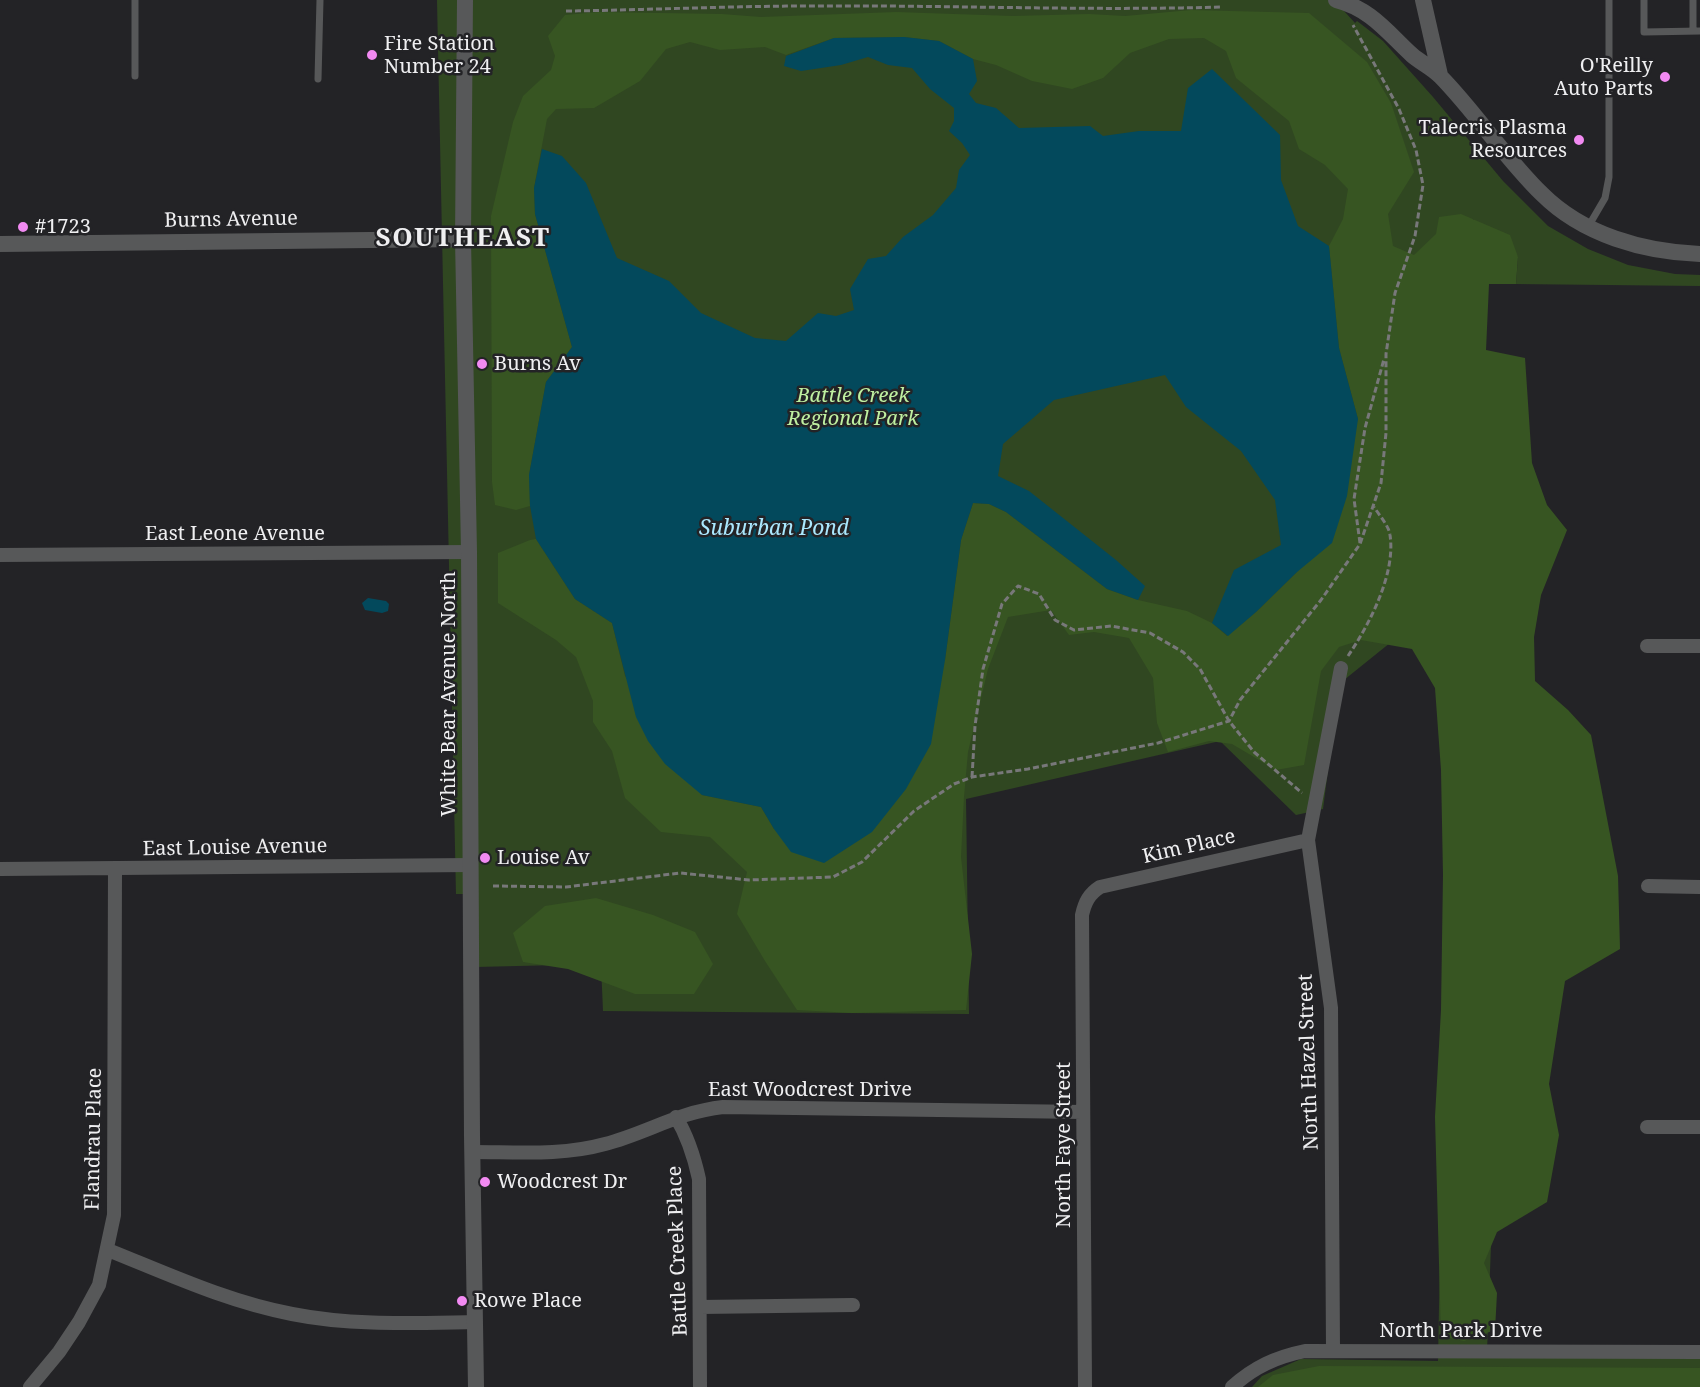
<!DOCTYPE html>
<html>
<head>
<meta charset="utf-8">
<style>
  body { margin:0 }
  canvas { display:block; background:#232326 }
</style>
</head>
<body>
<canvas width="1700" height="1387"></canvas>
<script>
const g = document.querySelector('canvas').getContext('2d');
g.lineJoin = 'round';
function paint(path, color) { g.fillStyle = color; g.fill(path, 'evenodd'); }
function stroke(path, color, width, dash) { g.strokeStyle = color; g.lineWidth = width; g.lineCap = dash ? 'butt' : 'round'; g.setLineDash(dash || []); g.stroke(path); }
function label(font, color, halo, rows, align = 'center') {
  g.font = font + ' "Noto Serif",serif'; g.lineWidth = 5; g.setLineDash([]); g.textBaseline = 'middle'; g.strokeStyle = halo; g.fillStyle = color; for (const [text, x, y, turn = 0] of rows) {
    g.save(); g.translate(x, y); g.rotate((+turn || 0) * Math.PI / 180); g.textAlign = isNaN(turn) ? turn : align; if (halo) g.strokeText(text, 0, 0); g.fillText(text, 0, 0); g.restore();
  }
}
const green = new Path2D(`
  M437 0H1334L1355 23 1357 21 1383 41 1433 97 1503 181 1548 226 1588 249 1628 265 1675 274 1700 275V286L1516 284 1518 257 1473 219 1491 1245 1487 1351 1700 1352V1387H1252L1262 1376 1301 1359 1438 1361 1452 593 1339 684 1323 809 1296 815 1220 741 966 799 969 1014 603 1011 601 964 475 967 473 894H456Z`);
const forest = new Path2D(`
  M1191 10 1309 13 1367 62 1391 103 1414 172 1388 214 1393 246 1414 255 1436 234 1439 217 1461 214 1510 235 1518 257 1516 284H1489L1486 350 1525 358 1532 463 1547 505 1567 530 1541 595 1534 637 1535 681 1568 710 1591 735 1618 876 1620 949 1565 981 1549 1084 1559 1135 1547 1202 1497 1232 1484 1263 1497 1293 1495 1330 1464 1341 1441 1336 1435 1117 1441 1010 1443 875 1441 770 1435 688 1412 649 1361 640 1339 647 1321 671 1304 765 1276 770 1232 744 1209 741 1168 752 1157 723 1153 678 1129 638 1094 632 1069 635 1051 610 1008 617 988 669 968 752 964 797 961 857 972 954 966 1010 852 1013 797 1010 765 961 737 914 747 872 710 837 661 832 625 798 612 751 593 722V701L576 657 556 640 498 603V553L530 540 536 539 575 599 612 623 625 676 702 795 761 807 774 829 945 660 961 540 973 503 989 504 1006 512 1107 589 1138 600 1187 611 1212 623 1227 636 1256 612 1297 572 1358 419 1339 348 1329 246 1343 219 1348 189 1325 165 1299 149 1289 121 1236 78 1226 51 1204 38 1169 39 1130 53 1103 78 1072 89 1032 81 996 65 973 59 939 41 904 37 834 38 786 55 765 47 720 50 690 42 666 49 640 81 594 108 556 109 547 119 534 188 535 214 572 347 546 382 529 475 530 506 516 510 495 505 492 482 491 216 513 122 523 96 551 70 555 56 548 36 565 15 598 12 722 14 761 17 896 12 1013 16 1089 14 1125 16Z
  M596 898 653 915 695 932 713 964 694 994H635L568 969 523 962 513 933 545 906Z
  M1319 1366 1700 1368V1387H1258L1273 1375Z`);
const water = new Path2D(`
  M904 37 939 41 973 59 977 81 969 94 976 103 996 108 1019 128 1090 126 1103 136 1139 131H1181L1188 88 1212 69 1280 135 1281 180 1298 226 1329 246 1339 348 1358 419 1347 496 1332 543 1297 572 1256 612 1228 636 1212 623 1234 570 1281 545 1275 500 1241 451 1186 407 1165 375 1054 400 1003 444 998 476 1029 491 1116 560 1145 586 1138 600 1107 589 1006 512 989 504 973 503 961 540 945 660 931 744 906 789 872 832 824 863 791 852 774 829 761 807 702 795 665 764 648 741 636 717 612 623 575 599 536 539 530 506 529 475 546 382 572 347 535 214 534 188 542 149 562 156 586 183 617 258 669 281 701 313 755 338 786 341 818 313 836 316 854 310 850 289 868 259 886 256 903 237 933 215 956 188 959 170 970 155 962 143 949 131 954 121V108L930 89 912 68 888 65 868 57 841 65 801 71 784 66 786 56 834 38Z
  M368 598 386 601 389 604 388 611 382 613 365 610 362 603Z`);
const path = new Path2D(`
  M566 11C648 10 730 6 812 6 948 5 1085 11 1222 7
  M1360 543 1354 499 1365 428 1384 359
  M1348 656C1369 625 1396 574 1390 535 1389 526 1379 515 1374 507
  M972 777 975 726 983 669 1002 604 1018 586 1039 594 1055 620 1074 630 1111 626 1150 633 1183 652 1200 669 1229 721 1254 752 1302 793
  M493 886 566 887 680 873 749 880 833 877 862 862 914 811 954 784 972 777 1028 769 1158 743 1229 721 1240 700 1321 600 1360 544 1381 483 1386 433V354L1395 293 1415 236 1423 185 1416 150 1399 109 1353 25`);
const service = new Path2D(`
  M135 0V76
  M1644 0V32L1700 31
  M1693 0V31
  M318 79 320 0
  M1588 227 1605 198 1609 177V0`);
const minor = new Path2D(`
  M0 555 469 552
  M1647 646H1700
  M0 869 471 865
  M1648 886 1700 887
  M676 1117C688 1137 694 1156 699 1179L700 1387
  M1647 1127H1700
  M473 1152C517 1152 562 1156 605 1144 647 1133 678 1112 723 1107L1083 1112
  M108 1250C168 1274 228 1302 292 1314 352 1326 414 1323 475 1322
  M700 1307 853 1305
  M1333 1350 1331 1008 1308 840 1341 668
  M30 1387 59 1352 79 1322 99 1285 114 1215 115 868
  M1085 1387 1082 915C1085 902 1089 894 1100 887L1308 840
  M1232 1387C1254 1367 1276 1357 1305 1351L1700 1352`);
const tertiary = new Path2D(`
  M465 0 463 239 469 552 472 1136 476 1387
  M1336 0C1371 9 1387 32 1412 55 1421 63 1433 68 1441 77 1477 114 1505 158 1542 194 1583 235 1644 252 1700 254
  M1423 0 1440 75
  M0 244 463 239`);
const markers = [
  [372,55,6,"#f28af2"],
  [1665,77,6,"#f28af2"],
  [1579,140,6,"#f28af2"],
  [23,227,6,"#f28af2"],
  [482,364,6,"#f28af2"],
  [485,858,6,"#f28af2"],
  [485,1182,6,"#f28af2"],
  [462,1301,6,"#f28af2"]
];
const poiNames = [
  ["Fire Station",384,44],
  ["Number 24",384,67],
  ["O'Reilly",1653,66,"right"],
  ["Auto Parts",1653,89,"right"],
  ["Talecris Plasma",1567,128,"right"],
  ["Resources",1567,151,"right"],
  ["#1723",35,227],
  ["Burns Av",494,364],
  ["Louise Av",497,858],
  ["Woodcrest Dr",497,1182],
  ["Rowe Place",474,1301]
];
const streetNames = [
  ["Burns Avenue",231,220,-1],
  ["East Leone Avenue",235,534],
  ["White Bear Avenue North",449,694,-90],
  ["Kim Place",1189,847,-13],
  ["East Louise Avenue",235,848,-1],
  ["North Hazel Street",1309,1062,-92],
  ["East Woodcrest Drive",810,1090],
  ["Flandrau Place",94,1139,-89],
  ["North Faye Street",1064,1145,-90],
  ["Battle Creek Place",678,1251,-92],
  ["North Park Drive",1461,1331]
];
const parkNames = [
  ["Battle Creek",853,396],
  ["Regional Park",853,419]
];
const waterNames = [
  ["Suburban Pond",774,529]
];
const districtNames = [
  ["SOUTHEAST",463,239]
];
paint(green, '#304721');
paint(forest, '#375522');
paint(water, '#03495c');
stroke(path, '#78787a', 3, [6, 3]);
stroke(service, '#575859', 7);
stroke(minor, '#575859', 14);
stroke(tertiary, '#575859', 16);
for (const [x, y, r, color] of markers) { const dot = new Path2D(); dot.arc(x, y, r, 0, 2 * Math.PI); g.fillStyle = color; g.fill(dot); stroke(dot, '#232326', 2); }
label('20px', '#efeff1', '#232326', poiNames, 'left');
label('20px', '#efeff1', '#232326', streetNames);
label('italic 20px', '#bff0a1', '#232326', parkNames);
label('italic 21px', '#aae8fe', '#232326', waterNames);
g.letterSpacing = '1.5px';
label('bold 26px', '#efeff1', '#232326', districtNames);
g.letterSpacing = '0px';
</script>
</body>
</html>
